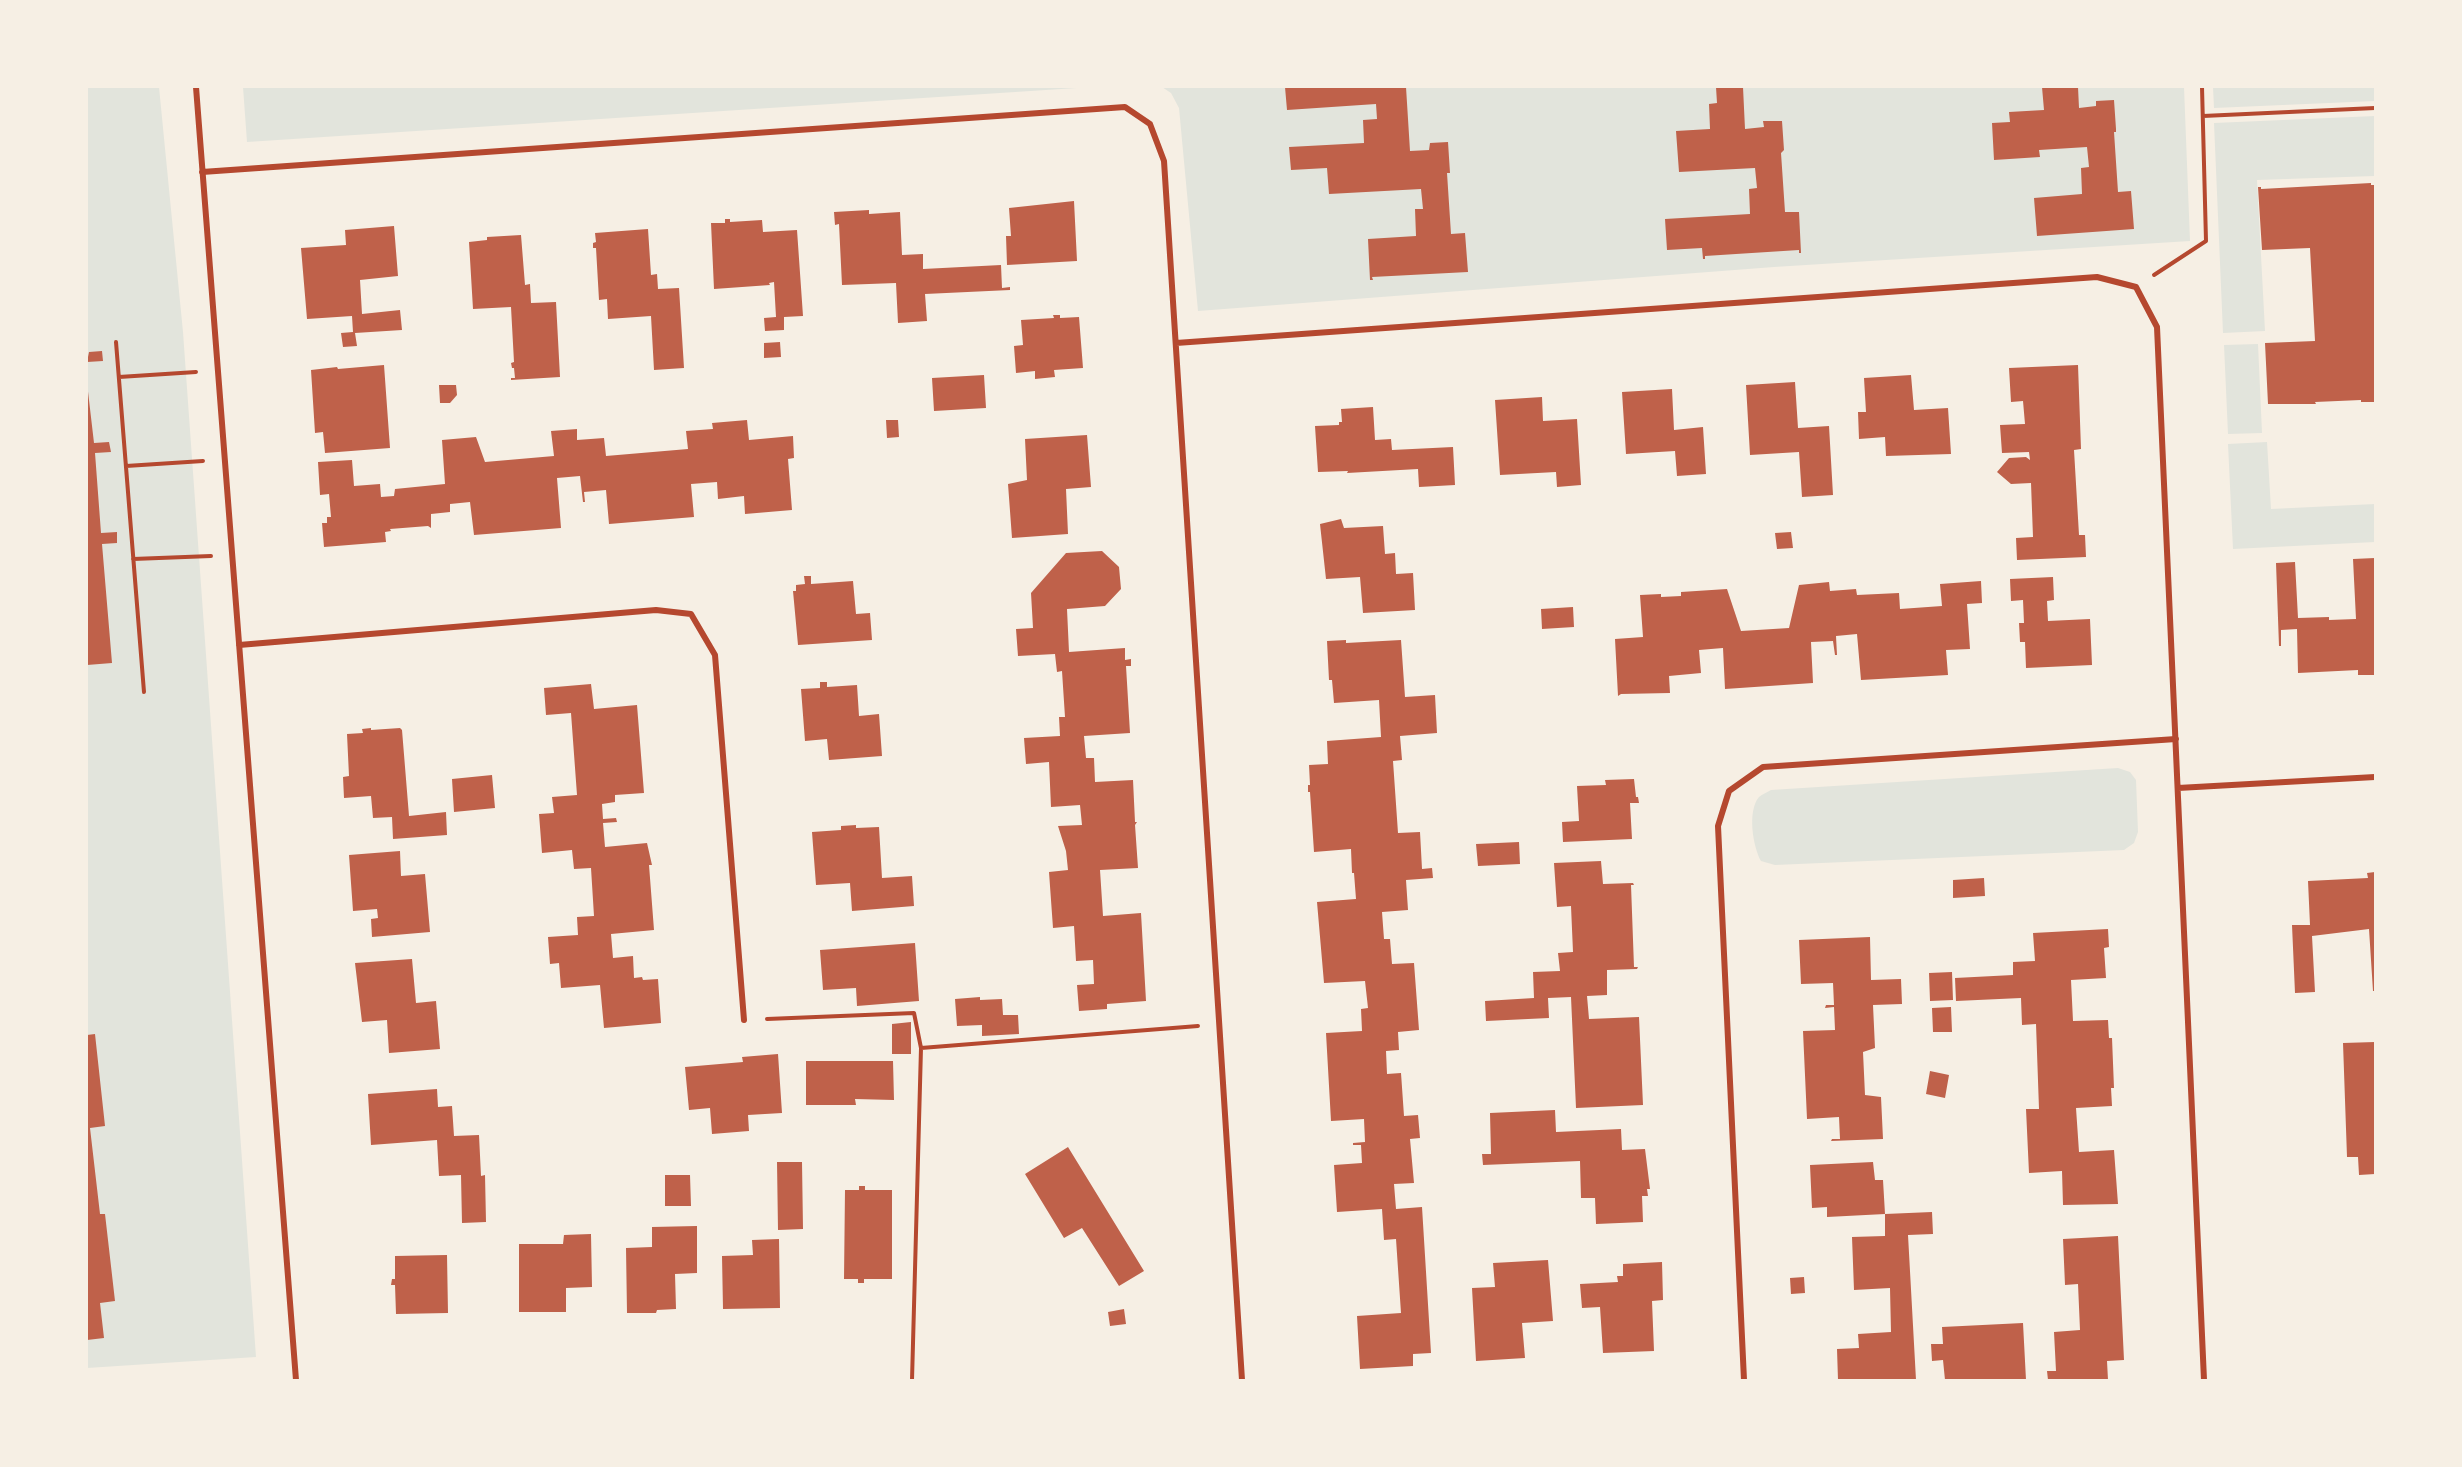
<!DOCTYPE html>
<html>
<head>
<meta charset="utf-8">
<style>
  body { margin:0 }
  #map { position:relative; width:2462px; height:1467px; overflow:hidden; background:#f6efe4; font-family:Lato,sans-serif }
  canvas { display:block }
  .frame { position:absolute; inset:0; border:88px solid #f6efe4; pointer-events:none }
</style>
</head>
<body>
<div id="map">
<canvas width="2462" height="1467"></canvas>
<div class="frame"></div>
</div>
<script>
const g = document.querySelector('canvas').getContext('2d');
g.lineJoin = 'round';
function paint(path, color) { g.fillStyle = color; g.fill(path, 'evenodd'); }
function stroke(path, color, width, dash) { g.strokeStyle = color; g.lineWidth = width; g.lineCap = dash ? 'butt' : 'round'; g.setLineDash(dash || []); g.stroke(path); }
const green = new Path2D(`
  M87 87H159L183 332 256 1357 87 1368Z
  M243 87H1092L247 142Z
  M1162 87H2184L2190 241 1774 267 1198 311 1179 108 1171 93Z
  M2213 87H2375V101L2214 108Z
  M2375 116V176L2257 180 2265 331 2223 333 2214 123Z
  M2258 344 2262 433 2228 434 2224 345Z
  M2267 442 2271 509 2375 504V542L2233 549 2228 444Z
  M2118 768 2130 772 2136 780 2138 832 2134 843 2124 850 1775 865 1761 861C1753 847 1747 811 1759 797 1762 794 1768 792 1771 790Z`);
const building = new Path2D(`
  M1285 87H1406L1410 151 1429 150 1430 143 1448 142 1450 173H1447L1451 234 1465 233 1468 272 1372 277 1373 280H1370L1368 239 1416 236 1415 209H1423L1421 189 1329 194 1327 168 1291 170 1289 147 1364 143 1363 120 1377 119 1376 104 1287 110Z
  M1716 87H1743L1745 129 1764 127 1763 121H1782L1784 150 1781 153 1785 212H1799L1801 253H1799V250L1736 254 1705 256V259H1703L1702 248 1667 250 1665 219 1750 214 1749 189 1757 188 1755 168 1679 172 1676 131 1710 129 1709 104 1717 103Z
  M2042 87H2078L2079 108 2096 106V101L2114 100 2116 129V132H2114L2118 192 2131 191 2134 229 2037 236 2034 198 2082 194 2081 168 2089 167 2087 147 2039 150 2040 157 1994 160 1992 123 2010 122 2009 112 2044 110Z
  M2371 183V185H2375V402H2361V400L2315 402 2316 404H2268L2265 343 2315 341 2310 248 2262 250 2258 187H2261V189Z
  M1074 201 1077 261 1007 265 1006 236H1011L1009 208Z
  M869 210V214L900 212 902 255 923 254V269L1001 265 1002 288 1010 287V290L925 294 927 321 898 323 896 283 842 285 839 224 835 225 834 212Z
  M725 219H730V222L762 220 763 232 797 230 803 316 784 317V330L765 331 764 318 776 317 774 282 769 283 770 285 714 289 711 223H725Z
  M394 226 398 276 360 280 362 314 400 310 402 330 355 333 357 346 343 347 341 333 353 332 352 316 307 319 301 248 346 245 345 230Z
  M648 229 651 275 657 274 658 289 679 288 684 368 654 370 651 316 608 319 607 299 599 300 596 248H593V243L596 242 595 233Z
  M521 235 525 285 530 284 531 303 556 302 560 377 511 380V378H515L514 368H512L511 363 514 362 511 307 473 309 469 242 487 240V237Z
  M1053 315H1060V318L1079 317 1083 368 1054 370 1055 377 1035 379V371L1016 373 1014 346 1023 345 1021 320 1054 318Z
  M780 342 781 357 764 358V343Z
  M102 351 103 361 87 362 89 352Z
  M384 365 390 448 325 453 323 432 315 433 311 370 337 367 338 369Z
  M2078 365 2081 449 2074 450 2079 535H2085L2086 557 2017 560 2016 538 2033 537 2031 483 2011 484 1997 472 2009 458 2026 457 2030 460 2029 452 2002 453 2000 425 2025 424 2023 401 2011 402 2009 368Z
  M984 375 986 408 934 411 932 378Z
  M1911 375 1914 410 1948 408 1951 454 1886 456 1885 437 1859 439 1858 412H1866L1864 378Z
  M1795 382 1798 428 1829 426 1833 495 1802 497 1799 452 1750 455 1746 385Z
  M87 383 94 443 109 442 111 452 95 453 101 533 117 532V543L102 544 112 663 87 665Z
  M439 385H456L457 395 450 403H440Z
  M1672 389 1674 430 1703 427 1706 474 1677 476 1675 451 1626 454 1622 392Z
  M1542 397 1543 421 1577 419 1581 485 1557 487 1556 472 1500 475 1495 400Z
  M1373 407 1375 440 1391 439 1392 450 1453 447 1455 485 1419 487 1418 469 1347 473 1348 471 1318 472 1315 426 1339 425V422H1342L1341 409Z
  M747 420 749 440 793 436 794 458 788 459 792 510 745 514 744 496 718 499 717 482 691 484 694 517 609 524 606 490 584 492 585 502H583L580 476 557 478 561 528 474 535 470 502 450 504V512L431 514V528L428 526 390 529 391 531 385 532 386 542 324 547 322 523H327V517H331L329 494 320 495 318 462 352 460 354 486 380 484 381 497 394 496 395 489 445 484 442 440 476 437 485 462 554 456 551 431 577 429V440L604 438 606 456 688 449 686 431 713 429 712 423Z
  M886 420H898L899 437 887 438Z
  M1087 435 1091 487 1066 489 1068 534 1012 538 1008 484 1027 480 1025 439Z
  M1341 519 1344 528 1383 526 1385 554 1395 553 1396 574 1413 573 1415 610 1363 613 1360 577 1326 579 1320 524Z
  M1791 532 1793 548 1777 549 1775 533Z
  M1102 551 1119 567 1121 589 1105 606 1067 609 1069 652 1125 648V660L1131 659V666H1126L1130 733 1084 736 1086 758H1094L1095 782 1133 780 1135 822H1137L1135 825 1138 868 1100 870 1103 916 1141 913 1146 1001 1107 1004V1009L1079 1011 1077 985 1094 984 1093 960 1076 961 1074 926 1053 928 1049 872 1068 870 1066 851 1058 826 1082 825 1080 805 1051 807 1049 762 1026 764 1024 738 1060 736 1059 717H1065L1062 671 1057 672 1055 654 1018 656 1016 629 1033 628 1031 593 1066 553Z
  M2375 558V675H2358V670L2298 673 2297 629 2281 630V646H2279L2276 563 2295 562 2298 618 2329 617V620L2356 619 2353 559Z
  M804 576H811V584L853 581 856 614 870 613 872 640 798 645 793 591H796V585L805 584Z
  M2053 577 2054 600 2047 601 2048 621 2090 619 2092 665 2026 668 2025 642H2020L2019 623H2024L2023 600 2011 601 2010 579Z
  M1981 581 1982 603 1967 604 1970 649 1946 650 1948 675 1861 680 1857 634 1836 636 1837 655H1835L1833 641 1811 642 1813 683 1725 689 1723 648 1699 650 1701 673 1669 676 1670 693 1621 694 1618 696 1615 639 1643 637 1640 595 1661 594V597L1681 596V592L1727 589 1741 631 1789 628 1799 585 1829 582 1830 591 1856 589 1857 595 1899 593 1900 609 1942 606 1940 584Z
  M1573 607 1574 627 1542 629 1541 609Z
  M1346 640V643L1401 640 1405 697 1435 695 1437 733 1400 736 1402 760 1393 761 1398 833 1420 832 1422 869 1432 868 1433 878 1406 880 1408 910 1382 912 1384 939H1390L1392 964 1414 963 1419 1030 1398 1032 1399 1050 1386 1051 1387 1074 1401 1073 1404 1116 1418 1115 1420 1138 1410 1139 1414 1183 1394 1184 1396 1209 1422 1207 1431 1353 1413 1354V1366L1360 1369 1357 1316 1401 1313 1396 1239 1384 1240 1382 1209 1337 1212 1334 1165 1362 1163 1361 1145H1353V1143L1365 1142 1364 1119 1331 1121 1326 1033 1362 1031 1361 1009 1368 1008 1365 981 1324 983 1317 902 1356 899 1354 873H1352L1351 849 1314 852 1310 792H1308V785H1310L1309 765 1328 764 1327 741 1381 737 1379 700 1334 703 1332 680H1329L1327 641Z
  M820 682H827V687L857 685 859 716 879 714 882 756 829 760 827 739 805 741 801 689 820 688Z
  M591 684 594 709 637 705 644 793 615 795V802L602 804 603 819 616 818 617 822 603 823 605 847 647 843 652 865H649L654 930 611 934 613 958 633 956 634 978 642 977 643 980 658 979 661 1023 604 1028 600 985 561 988 559 963 550 964 548 937 578 935 577 917 594 916 591 868 574 869 572 850 542 853 539 814 554 813 552 797 577 795 571 713 546 715 544 688Z
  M371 728V730L400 728 402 730 409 816 446 812 447 835 393 839 392 817 373 818 371 796 344 798 343 777 349 776 347 734 363 733 362 729Z
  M492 775 495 808 454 812 452 779Z
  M1634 779 1636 797H1638L1639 803H1630L1632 839 1563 842 1562 822 1579 821 1577 786 1606 785 1605 780Z
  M856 825V828L879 827 882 878 912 876 914 906 852 911 850 883 816 885 812 832 841 830V826Z
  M1519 842 1520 864 1478 866 1476 844Z
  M400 851 401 876 425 874 430 932 372 937 371 919 378 918 377 909 353 911 349 855Z
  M1601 861 1603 884 1633 883 1634 885H1631L1634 967H1638L1637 969 1607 970V995L1587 996 1589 1019 1639 1017 1643 1105 1576 1108 1571 997 1548 998 1549 1018 1486 1021 1485 1001 1534 998 1533 972 1560 971 1558 953 1573 952 1571 906 1557 907 1554 863Z
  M2375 872V991H2373L2369 929 2312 936 2315 992 2295 993 2292 925H2310L2308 881 2368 878 2367 873Z
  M1984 878 1985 896 1953 898V880Z
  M2108 929 2109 947 2104 948 2106 978 2071 980 2073 1021 2108 1020 2109 1038H2112L2114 1088H2111L2112 1106 2076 1108 2079 1152 2114 1150 2118 1204 2063 1205 2062 1171 2029 1173 2026 1109H2039L2036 1024 2022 1025 2021 998 1956 1001 1955 978 2013 975V962L2035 961 2033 933Z
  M1870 937 1871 980 1901 979 1902 1004 1873 1005 1875 1048 1863 1052 1865 1095 1881 1097 1883 1139 1831 1141 1832 1139H1840L1839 1117 1807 1119 1803 1031 1835 1030 1834 1007 1825 1008 1826 1005H1834L1833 983 1801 984 1799 940Z
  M915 943 919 1001 857 1006 856 988 823 990 820 950Z
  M412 959 416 1003 436 1001 440 1049 389 1053 387 1020 362 1022 355 963Z
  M1952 972 1953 1000 1930 1001 1929 973Z
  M980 997V1000L1002 999 1003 1015H1018L1019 1034 982 1036V1025L957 1026 955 999Z
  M1951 1007 1952 1032H1933L1932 1008Z
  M911 1022V1054H892V1024Z
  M95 1034 105 1126 90 1128 100 1214H105L115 1301 100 1303 104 1338 87 1340V1035Z
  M2375 1042V1174L2359 1175 2358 1157H2347L2343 1043Z
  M778 1054 782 1113 748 1115 749 1131 712 1134 710 1108 689 1110 685 1067 743 1062 742 1057Z
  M806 1061H893L894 1100 855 1099 856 1105H806Z
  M1930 1071 1949 1075 1945 1098 1926 1094Z
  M437 1089 438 1107 452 1106 454 1136 479 1135 481 1176 485 1175 486 1222 462 1223 461 1175 439 1176 437 1140 371 1145 368 1094Z
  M1555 1110 1556 1132 1621 1129 1622 1150 1645 1149 1650 1189H1647L1648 1196H1642L1643 1222 1596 1224 1595 1198H1581L1580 1161 1483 1165 1482 1154H1491L1490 1113Z
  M1068 1147 1144 1271 1119 1286 1082 1228 1064 1238 1025 1174Z
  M777 1162H802L803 1229 778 1230Z
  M1873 1162 1875 1180H1883L1885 1214 1827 1217V1207L1812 1208 1810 1165Z
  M665 1175H690L691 1206H665Z
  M859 1186H865V1190H892V1279H864V1283H858V1279H844L845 1190H859Z
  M1932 1212 1933 1234 1908 1235 1916 1380H1838L1837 1349 1859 1348 1858 1334 1891 1332 1890 1288 1854 1290 1852 1237 1885 1236V1214Z
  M697 1226V1273L675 1274 676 1309 657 1310 656 1313H627L626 1248 652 1247V1227Z
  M591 1234 592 1287 566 1288V1312H519V1244H563L564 1235Z
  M2118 1236 2124 1360 2107 1361 2108 1380H2048L2047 1371H2056L2054 1332 2080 1330 2078 1284 2065 1285 2063 1239Z
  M779 1239 780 1308 723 1309 722 1256 753 1255 752 1240Z
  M447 1255 448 1313 396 1314 395 1285H391L392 1279H395V1256Z
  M1548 1260 1553 1321 1522 1323 1525 1358 1476 1361 1472 1288 1495 1287 1493 1263Z
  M1662 1262 1663 1300 1652 1301 1654 1351 1603 1353 1600 1307 1582 1308 1580 1284 1618 1282 1617 1276H1623V1264Z
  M1804 1277 1805 1293 1791 1294 1790 1278Z
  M1124 1309 1126 1324 1110 1326 1108 1312Z
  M2023 1323 2026 1380H1945L1943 1360 1932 1361 1931 1344H1943L1942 1327Z`);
const path = new Path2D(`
  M2203 116 2375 108
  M2154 275 2206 241 2202 87
  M116 342 144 692
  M119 377 196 372
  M126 466 203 461
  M133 559 211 556
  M767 1019 914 1013 921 1048
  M912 1380 921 1048 1198 1026`);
const minor = new Path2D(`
  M196 87 296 1380
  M202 172 1125 107 1150 124 1164 161 1242 1380
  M1176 343 2097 277 2136 287 2157 327 2204 1380
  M239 645 656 610 691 614 715 655 744 1020
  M2178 788 2375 777
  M1744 1380 1718 826 1729 791 1763 767 2176 739`);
paint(green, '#e2e4dc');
paint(building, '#bf614a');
stroke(path, '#b5482f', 4);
stroke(minor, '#b5482f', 6);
</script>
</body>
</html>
